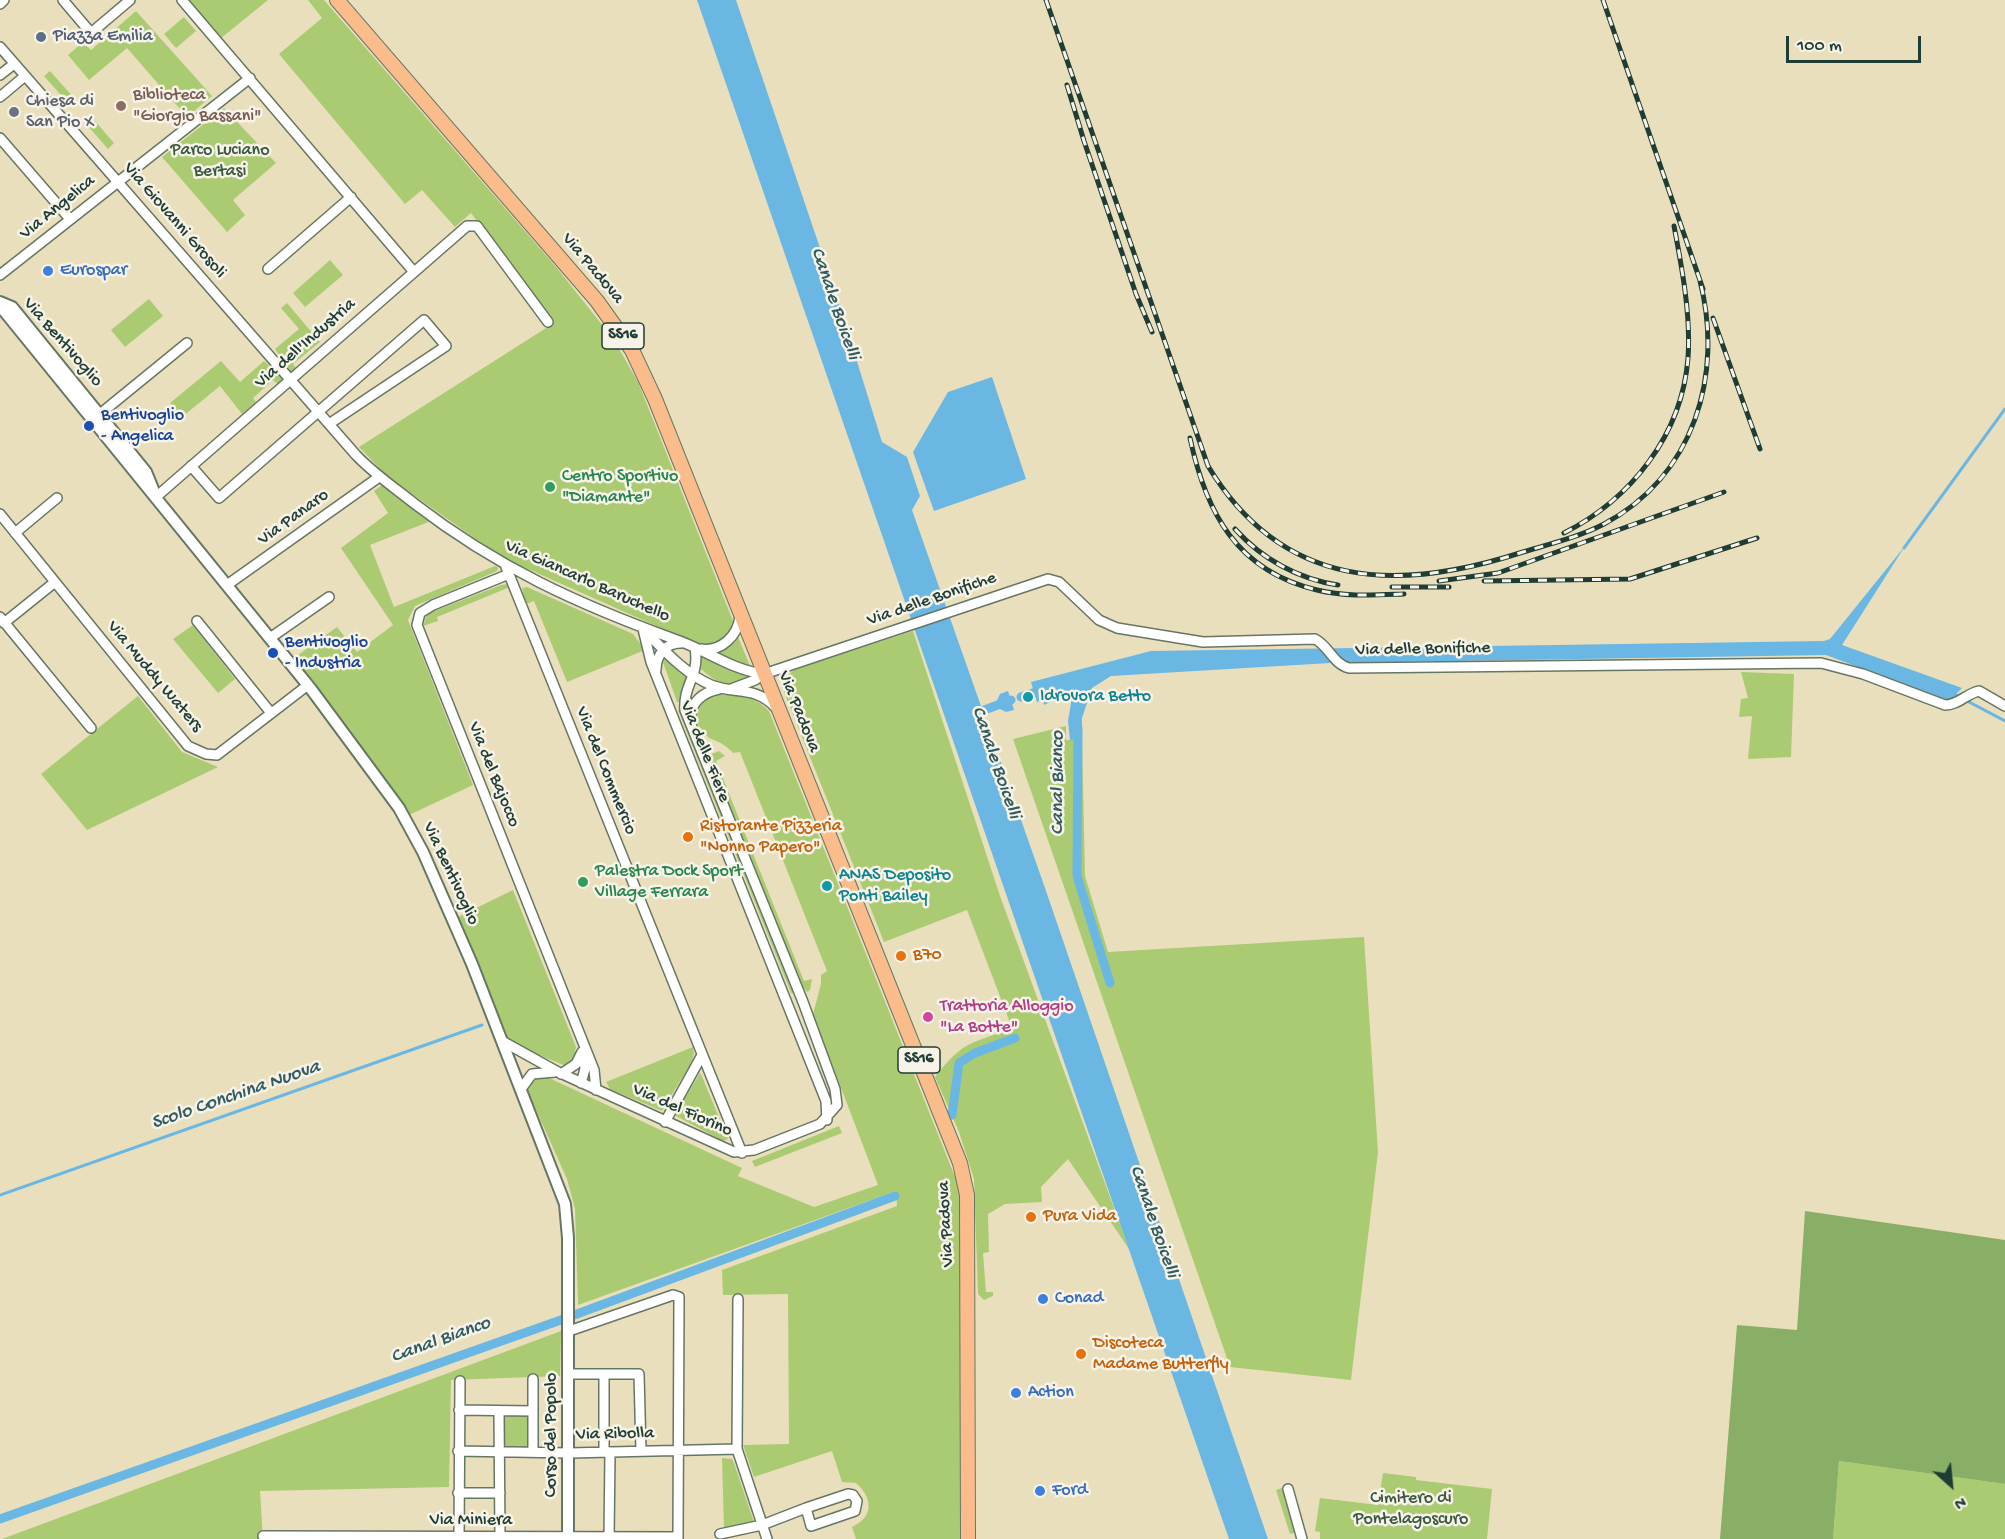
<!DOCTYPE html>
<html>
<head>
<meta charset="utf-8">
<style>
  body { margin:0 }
  #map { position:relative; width:2005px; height:1539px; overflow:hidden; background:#e9dfbc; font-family:"Gochi Hand",sans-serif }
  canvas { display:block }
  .north { position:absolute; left:1921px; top:1455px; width:60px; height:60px; -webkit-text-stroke:4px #f7f3e8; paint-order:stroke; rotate:153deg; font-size:16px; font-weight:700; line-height:24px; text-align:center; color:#1f3d34 }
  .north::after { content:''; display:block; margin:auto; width:21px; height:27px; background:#1f3d34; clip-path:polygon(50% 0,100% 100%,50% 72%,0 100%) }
  .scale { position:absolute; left:1786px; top:36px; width:135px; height:27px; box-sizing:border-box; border:3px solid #1f3d34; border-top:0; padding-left:8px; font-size:18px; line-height:21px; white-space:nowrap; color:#1f3d34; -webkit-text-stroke:4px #f7f3e8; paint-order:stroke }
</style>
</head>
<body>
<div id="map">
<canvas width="2005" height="1539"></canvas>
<div class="north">N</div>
<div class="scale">100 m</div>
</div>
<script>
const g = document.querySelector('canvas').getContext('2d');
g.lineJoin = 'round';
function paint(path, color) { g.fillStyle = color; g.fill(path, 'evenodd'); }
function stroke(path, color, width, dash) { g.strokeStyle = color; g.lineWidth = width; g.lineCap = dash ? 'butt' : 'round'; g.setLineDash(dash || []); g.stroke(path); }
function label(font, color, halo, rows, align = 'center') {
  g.font = font + ' "Gochi Hand",sans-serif'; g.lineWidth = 5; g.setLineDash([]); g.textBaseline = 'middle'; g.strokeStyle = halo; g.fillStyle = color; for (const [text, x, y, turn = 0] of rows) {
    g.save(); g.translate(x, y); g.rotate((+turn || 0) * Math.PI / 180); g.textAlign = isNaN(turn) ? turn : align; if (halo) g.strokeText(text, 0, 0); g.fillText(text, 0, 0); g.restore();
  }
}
const green = new Path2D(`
  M186 0H268L220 39Z
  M308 0H324L557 268 614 340 638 382 735 626C726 641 716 646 699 645L501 557 387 476 359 447 554 323 471 213 455 227 422 190 405 204 279 54 322 18Z
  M136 11 212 96 187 117 127 48 89 80 68 55 83 42 91 50Z
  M184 17 196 31 176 48 164 34Z
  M50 71 74 98 68 103 44 76Z
  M224 108 276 163 233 200 245 215 227 232 162 157Z
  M95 121 114 143 108 149 88 126Z
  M330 260 343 275 305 307 293 293Z
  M149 299 163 316 125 347 111 330Z
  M287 303 320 342 293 364 297 369 292 374 275 349 299 329 281 308Z
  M221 361 240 382 264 361 285 380 279 385 273 380 253 398 256 402 242 414 220 386 182 417 170 403Z
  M382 485 431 521 370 545 394 607 495 566 498 567 497 571 415 606 408 620 473 785 409 815 294 658 337 627 357 652 393 625 341 548 388 513 374 491Z
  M508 584 510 587 437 617 438 621 423 626 427 614 501 585Z
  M527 587 633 634 645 650 567 682 534 601 526 604 522 588Z
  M193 625 235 679 218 693 173 639Z
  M913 631 1000 896 1129 1249 1068 1159 1041 1187 1042 1202 1005 1204 988 1214 989 1252 983 1253 986 1292H993V1296L984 1300 978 1294 974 1179 959 1132 935 1077C965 1039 970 1045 1012 1028L967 910 884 942 784 692 787 676 794 670Z
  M738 637 751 668 712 654 730 647Z
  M701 655 748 677C735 695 713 680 701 669Z
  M664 658 690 677 680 702H677L663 662Z
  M1741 672 1794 674 1791 757 1748 759 1752 716 1739 717 1741 699 1748 698Z
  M715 694C736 697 753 693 769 711L963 1197V1539H856L852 1527C874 1517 873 1498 856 1483L842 1482 832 1451 754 1477 743 1445 789 1444 788 1294 723 1295 722 1270 897 1206 896 1191 578 1305 575 1209 567 1179 528 1092V1086L538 1077H547L742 1168 738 1176 814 1207 878 1185 813 1014 821 984V975L827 971 740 752 733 753C716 734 707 747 695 718L702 702Z
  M138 696 182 752 218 767 87 830 41 774Z
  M681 708 794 993H791L678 710Z
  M1066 726V740L1082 739 1085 876 1108 952 1364 937 1378 1152 1351 1380 1230 1367 1013 739Z
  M719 751 725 756 716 761 804 981 812 979 810 990 807 992 801 985 712 763 709 755Z
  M513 890 576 1047 574 1058 566 1066 510 1043 458 917Z
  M693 1047 694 1054 691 1063 662 1111 610 1089 606 1082Z
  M700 1073 701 1074 728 1139 723 1141 676 1116V1113Z
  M839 1126 842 1133 755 1167 752 1161Z
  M561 1331 560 1376 451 1380 449 1487 260 1491 263 1539H2Z
  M503 1414H530V1447L503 1446Z
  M722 1458 732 1459 734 1463 754 1522 733 1529H724Z
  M1839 1461 2005 1484V1539H1833Z
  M1383 1473 1416 1477V1480L1492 1489 1487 1539H1320V1532L1315 1531 1320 1498 1378 1505Z
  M1282 1488 1297 1532 1290 1534 1276 1490Z`);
const forest = new Path2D(`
  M1805 1211 2005 1240V1484L1839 1461 1833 1539H1720L1737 1325 1797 1330Z`);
const water = new Path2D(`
  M697 0H736L841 310 882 442 907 457 920 496 912 510 1045 888 1268 1539H1229Z
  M992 377 1026 479 934 511 913 452 948 392Z
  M1905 546 1842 645 1962 688 1949 701 1826 655 1330 663 1111 676 1092 688 1082 718V739L1070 740 1068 721 1072 697 1065 695 1044 705 1043 700 1037 702 1031 682 1151 651 1824 641 1830 639Z
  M1008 691 1014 710 1006 712 1000 709 997 700 1000 694Z`);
const stream = new Path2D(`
  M1904 548 2005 409
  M1954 694 2005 721
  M0 1195 482 1025`);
const canal = new Path2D(`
  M1021 697 1045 689
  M971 715 1011 700
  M1078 728 1077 876 1110 983
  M952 1115 959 1063 975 1053 1015 1038
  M0 1519 558 1321 895 1196`);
const minor = new Path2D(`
  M63 0 91 33 130 0
  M182 0 414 272
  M0 4 4 0
  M0 47 356 455C374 474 395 488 415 504 498 568 578 604 674 639 705 649 731 670 764 674
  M0 75 14 64
  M0 97 25 76
  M0 138 70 219
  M268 269 351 197
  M0 275 250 78
  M100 414 187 343
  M191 466 219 498 424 320 446 346 329 424
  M156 497 467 226H477L548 322
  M0 514 188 746 206 754 217 755 308 685
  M15 533 57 498
  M506 567 742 1153
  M509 574 433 605 420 613 417 625 594 1070 596 1090
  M227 585 379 477
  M0 617 91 728
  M197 621 271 713
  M4 623 55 582
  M643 629 651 662 826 1101 827 1120
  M645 631C664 650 685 674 711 685 736 695 755 685 776 708
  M270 638 329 597
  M701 649C721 652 738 636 740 616
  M656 670C656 655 666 642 682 643
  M731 689 755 680 764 674 1048 579 1059 582 1099 620 1117 628 1203 642 1315 639C1329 646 1333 664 1349 668L1821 663 1863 674 1945 705C1958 705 1966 694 1979 691L2005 706
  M691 720C689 702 704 692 719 689
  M502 1041 558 1072 734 1152 754 1150 820 1124 837 1105 835 1089 803 1002 685 710C683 684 700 676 695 648
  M561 1074 576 1064 582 1052
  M581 1083 585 1069 584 1056
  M521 1089 532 1074 555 1072
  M665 1122 702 1055
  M738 1299 737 1449 767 1539
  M569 1331 673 1295 679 1297 678 1539
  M569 1374H639L641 1451
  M604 1374V1452
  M459 1410 533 1411
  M499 1411 500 1539
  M458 1451 569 1453 737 1449
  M533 1452V1379
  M1288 1489 1302 1539
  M458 1493H500
  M848 1494 853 1495 857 1501 855 1511 811 1526 806 1508Z
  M720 1534 762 1525 806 1508
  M263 1536 678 1537
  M459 1539 460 1381
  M609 1539 610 1452`);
const tertiary = new Path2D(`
  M0 302 12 307 146 472 155 494
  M0 306 311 689 399 808 423 852 472 964 565 1204 568 1238V1539`);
const primary = new Path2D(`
  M337 0 597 301 632 350 655 399 960 1163 967 1195 968 1539`);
const rail = new Path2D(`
  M1046 0 1208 466C1283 590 1397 593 1523 552 1550 544 1579 537 1604 524 1694 476 1724 375 1700 281
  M1603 0 1703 289
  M1067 85 1084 141 1136 294 1152 332
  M1713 318 1760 449
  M1190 438C1206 513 1237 571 1317 590 1345 597 1375 595 1404 594
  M1235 529C1262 559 1298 579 1338 585
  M1564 533C1631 499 1682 435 1688 358 1691 315 1682 268 1674 226
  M1439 581 1498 573 1724 492
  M1484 581 1630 579 1757 538
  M1392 587H1449`);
const markers = [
  [41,37,6,"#5c6f8a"],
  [121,106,6,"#8d6e63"],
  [14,112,6,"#6b7280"],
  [48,271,6,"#3f7fe0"],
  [89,426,6,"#1a4fb4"],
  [550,487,6,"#2e9e5b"],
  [273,653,6,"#1a4fb4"],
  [1028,697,6,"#0f9aa8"],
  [688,837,6,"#e8710a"],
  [583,882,6,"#2e9e5b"],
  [827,886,6,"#0f9aa8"],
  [901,956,6,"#e8710a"],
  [928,1017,6,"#d1479c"],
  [1031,1217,6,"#e8710a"],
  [1043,1299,6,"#3f7fe0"],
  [1081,1354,6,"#e8710a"],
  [1016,1393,6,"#3f7fe0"],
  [1040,1491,6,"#3f7fe0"]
];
const shields = [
  [623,336,42],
  [919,1060,42]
];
const shieldNames = [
  ["SS16",623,336],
  ["SS16",919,1060]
];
const serviceNames = [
  ["Piazza Emilia",53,37]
];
const educationNames = [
  ["Biblioteca",133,96],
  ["\"Giorgio Bassani\"",133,117]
];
const worshipNames = [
  ["Chiesa di",26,102],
  ["San Pio X",26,123]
];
const parkNames = [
  ["Parco Luciano",220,151],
  ["Bertasi",220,172],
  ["Cimitero di",1411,1499],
  ["Pontelagoscuro",1411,1520]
];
const streetNames = [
  ["Via Angelica",58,208,-39],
  ["Via Giovanni Grosoli",174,221,49],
  ["Via Padova",592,269,50],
  ["Via Bentivoglio",62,343,49],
  ["Via dell'Industria",306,344,-41],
  ["Via Panaro",294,518,-36],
  ["Via Giancarlo Baruchello",587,582,24],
  ["Via delle Bonifiche",932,600,-19],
  ["Via delle Bonifiche",1423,650,-1],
  ["Via Muddy Waters",154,677,50],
  ["Via Padova",798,712,68],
  ["Via delle Fiere",704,752,68],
  ["Via del Commercio",605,771,68],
  ["Via del Bajocco",493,775,68],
  ["Via Bentivoglio",450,874,65],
  ["Via del Fiorino",682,1111,24],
  ["Via Padova",947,1224,-93],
  ["Corso del Popolo",552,1435,-90],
  ["Via Ribolla",615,1435,-1],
  ["Via Miniera",471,1521]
];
const shopNames = [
  ["Eurospar",60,271],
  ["Conad",1055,1299],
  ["Action",1028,1393],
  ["Ford",1052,1491]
];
const transitNames = [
  ["Bentivoglio",101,416],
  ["- Angelica",101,437],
  ["Bentivoglio",285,643],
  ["- Industria",285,664]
];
const leisureNames = [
  ["Centro Sportivo",562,477],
  ["\"Diamante\"",562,498],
  ["Palestra Dock Sport",595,872],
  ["Village Ferrara",595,893]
];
const cultureNames = [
  ["Idrovora Betto",1040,697],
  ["ANAS Deposito",839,876],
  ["Ponti Bailey",839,897]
];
const foodNames = [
  ["Ristorante Pizzeria",700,827],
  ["\"Nonno Papero\"",700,848],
  ["B70",913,956],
  ["Pura Vida",1043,1217],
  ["Discoteca",1093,1344],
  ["Madame Butterfly",1093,1365]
];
const hotelNames = [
  ["Trattoria Alloggio",940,1007],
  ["\"La Botte\"",940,1028]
];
const waterNames = [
  ["Canale Boicelli",834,304,71],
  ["Canale Boicelli",995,763,71],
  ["Canal Bianco",1059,783,-90],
  ["Scolo Conchina Nuova",236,1096,-19],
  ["Canale Boicelli",1153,1222,71],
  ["Canal Bianco",441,1341,-20]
];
paint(green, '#abcb73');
paint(forest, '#88af65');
paint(water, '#6ab7e4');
stroke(stream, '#6ab7e4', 3);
stroke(canal, '#6ab7e4', 9);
stroke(minor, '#667664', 12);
stroke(tertiary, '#667664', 14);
stroke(primary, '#667664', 16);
stroke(minor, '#fff', 9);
stroke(tertiary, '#fff', 10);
stroke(primary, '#fabc8b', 14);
stroke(rail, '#1f3d34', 5);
stroke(rail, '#f7f3e8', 3, [9]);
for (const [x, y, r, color] of markers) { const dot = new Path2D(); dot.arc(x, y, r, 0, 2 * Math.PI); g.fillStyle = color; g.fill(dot); stroke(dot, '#f7f3e8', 2); }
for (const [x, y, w] of shields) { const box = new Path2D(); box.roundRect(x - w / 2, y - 13, w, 26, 4.5); g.fillStyle = '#f7f3e8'; g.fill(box); stroke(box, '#1f3d34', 1.5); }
label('bold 16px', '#1f3d34', null, shieldNames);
label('18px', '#4e5e75', '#f7f3e8', serviceNames, 'left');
label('18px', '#785e54', '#f7f3e8', educationNames, 'left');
label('18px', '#5b616d', '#f7f3e8', worshipNames, 'left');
label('18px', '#3b5941', '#f7f3e8', parkNames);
label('18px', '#1f3d34', '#f7f3e8', streetNames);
label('18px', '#366cbe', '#f7f3e8', shopNames, 'left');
label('18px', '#164399', '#f7f3e8', transitNames, 'left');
label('18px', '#27864d', '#f7f3e8', leisureNames, 'left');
label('18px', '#0d838f', '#f7f3e8', cultureNames, 'left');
label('18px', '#c56008', '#f7f3e8', foodNames, 'left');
label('18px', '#b23c85', '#f7f3e8', hotelNames, 'left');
label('italic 20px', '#325c60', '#f7f3e8', waterNames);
</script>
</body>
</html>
